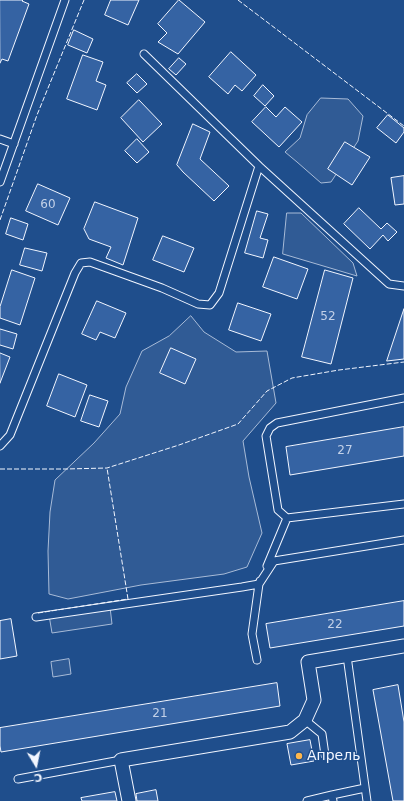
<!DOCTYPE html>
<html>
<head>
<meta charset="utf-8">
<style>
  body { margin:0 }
  #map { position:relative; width:404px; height:801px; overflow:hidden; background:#1f4e8c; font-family:"DejaVu Sans",sans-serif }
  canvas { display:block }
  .north { position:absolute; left:16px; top:745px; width:40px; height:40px; -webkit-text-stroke:3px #1f4e8c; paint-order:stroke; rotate:170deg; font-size:11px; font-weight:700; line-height:16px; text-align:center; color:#f2f6ff }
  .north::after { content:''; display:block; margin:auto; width:14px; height:18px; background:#f2f6ff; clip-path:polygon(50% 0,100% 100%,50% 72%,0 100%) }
</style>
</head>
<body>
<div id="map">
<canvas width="404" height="801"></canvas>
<div class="north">С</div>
</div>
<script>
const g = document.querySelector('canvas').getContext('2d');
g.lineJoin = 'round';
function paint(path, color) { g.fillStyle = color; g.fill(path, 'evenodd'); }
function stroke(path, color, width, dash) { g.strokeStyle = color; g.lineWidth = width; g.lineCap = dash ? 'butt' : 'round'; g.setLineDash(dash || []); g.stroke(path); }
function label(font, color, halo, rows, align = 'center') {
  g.font = font + ' "DejaVu Sans",sans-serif'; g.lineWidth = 3; g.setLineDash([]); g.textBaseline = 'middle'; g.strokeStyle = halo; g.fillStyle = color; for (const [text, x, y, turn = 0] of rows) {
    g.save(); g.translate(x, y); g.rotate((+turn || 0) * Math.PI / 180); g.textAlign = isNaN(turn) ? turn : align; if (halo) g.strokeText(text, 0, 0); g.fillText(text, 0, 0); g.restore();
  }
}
const built = new Path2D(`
  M321 98 348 99 363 116 358 141 331 182 321 183 297 162 285 152 300 138 307 115Z
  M287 213H301L353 263 357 276 283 254Z
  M191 316 204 332 236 352 267 351 276 403 243 441 249 477 262 533 247 567 224 574 141 585 68 599 49 594 48 551 50 512 55 480 94 443 120 414 126 387 142 351 169 336Z
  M110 607 112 624 52 633 49 615Z
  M69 659 71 674 53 677 51 662Z`);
const building = new Path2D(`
  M0 0H23L22 1 29 4 8 61 2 59 0 63Z
  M111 0H139L128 25 105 15Z
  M179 0 205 22 178 54 158 42 167 33 158 24Z
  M74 30 93 39 87 53 68 45Z
  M231 52 256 75 242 91 235 85 228 94 209 77Z
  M83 55 103 62 96 81 106 85 97 110 67 99Z
  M179 58 186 64 176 75 169 69Z
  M137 74 147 84 137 93 127 83Z
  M263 85 274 96 265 106 254 96Z
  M139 100 162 124 143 142 121 118Z
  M266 107 276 117 285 107 302 122 279 147 252 122Z
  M388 115 404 128V132L396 143 377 128Z
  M193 124 210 132 200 159 229 186 214 201 183 172 177 165Z
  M137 139 149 152 137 163 125 151Z
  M345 142 370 157 352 185 328 169Z
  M404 176V204L395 205 391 178Z
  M38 184 70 198 58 225 26 211Z
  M95 202 138 218 123 265 106 258 111 247 89 239 84 229Z
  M359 208 381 229 387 223 397 232 388 241 383 235 370 249 344 224Z
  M257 211 268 214 260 238 268 240 263 258 245 253Z
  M11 218 28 224 23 240 6 234Z
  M163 236 194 248 184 272 153 260Z
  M25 248 47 253 42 271 20 265Z
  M274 257 308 269 297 299 263 287Z
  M12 270 35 278 20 325 0 318V307Z
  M325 270 353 278 331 364 302 357Z
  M97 301 126 313 115 338 100 332 96 340 82 334Z
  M238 303 271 314 261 341 229 330Z
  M404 309V359L387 361Z
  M0 329 17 334 13 349 0 345Z
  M171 348 196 359 185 384 160 373Z
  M0 353 10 357 0 383Z
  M59 374 87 385 75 417 47 406Z
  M90 395 108 401 99 427 81 421Z
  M404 427V456L290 475 286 447Z
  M404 601V626L270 648 266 624Z
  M11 619 17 656 0 659V621Z
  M277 683 280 706 1 752 0 746V728Z
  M398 685 404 722V801H393L373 690Z
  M310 740 314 761 291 765 287 744Z
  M156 790 158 801H137L136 794Z
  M115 792 117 801H82L81 798Z`);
const lane = new Path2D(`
  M0 139 14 144
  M259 166 389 284 404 286
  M0 182 65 0
  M404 398 277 423 270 428 266 436 278 510 287 518 404 504
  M0 446 10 435 75 273 81 263 90 262 162 288 198 304 210 305 219 293 259 166 144 54
  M267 566 287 518
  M36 617 242 587 259 584 274 561 404 540
  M347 656 367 801
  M257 660 252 634 259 584 260 581
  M305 720 322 734 325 755
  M18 779 121 760
  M307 801 332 795
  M333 801 332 795 365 788`);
const street = new Path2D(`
  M129 801 121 760 290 732 305 720 314 700 308 662 404 646`);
const fence = new Path2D(`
  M238 0 404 126
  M0 220 37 115 84 0
  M0 469H66L107 468 179 445 238 424 267 391 292 378 339 370 404 362
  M38 613 128 599 107 468`);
const markers = [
  [299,756,4,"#ffb74d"]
];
const numberNames = [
  ["60",48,205],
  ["52",328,317],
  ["27",345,451],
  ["22",335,625],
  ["21",160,714]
];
const poiNames = [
  ["Апрель",307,756]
];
paint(built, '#305b95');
stroke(built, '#a8bbd7', 1);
paint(building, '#3563a3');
stroke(building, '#f2f6ff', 1);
stroke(lane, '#f2f6ff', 9);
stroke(street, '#f2f6ff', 15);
stroke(lane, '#1f4e8c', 7);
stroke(street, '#1f4e8c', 13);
stroke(fence, '#f2f6ff', 1, [5, 2]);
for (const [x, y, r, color] of markers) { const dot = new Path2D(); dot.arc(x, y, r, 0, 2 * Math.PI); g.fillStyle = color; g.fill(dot); stroke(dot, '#1f4e8c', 1.5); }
label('12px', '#c3d1e8', null, numberNames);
label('14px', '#f2f6ff', '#1f4e8c', poiNames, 'left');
</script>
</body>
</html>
